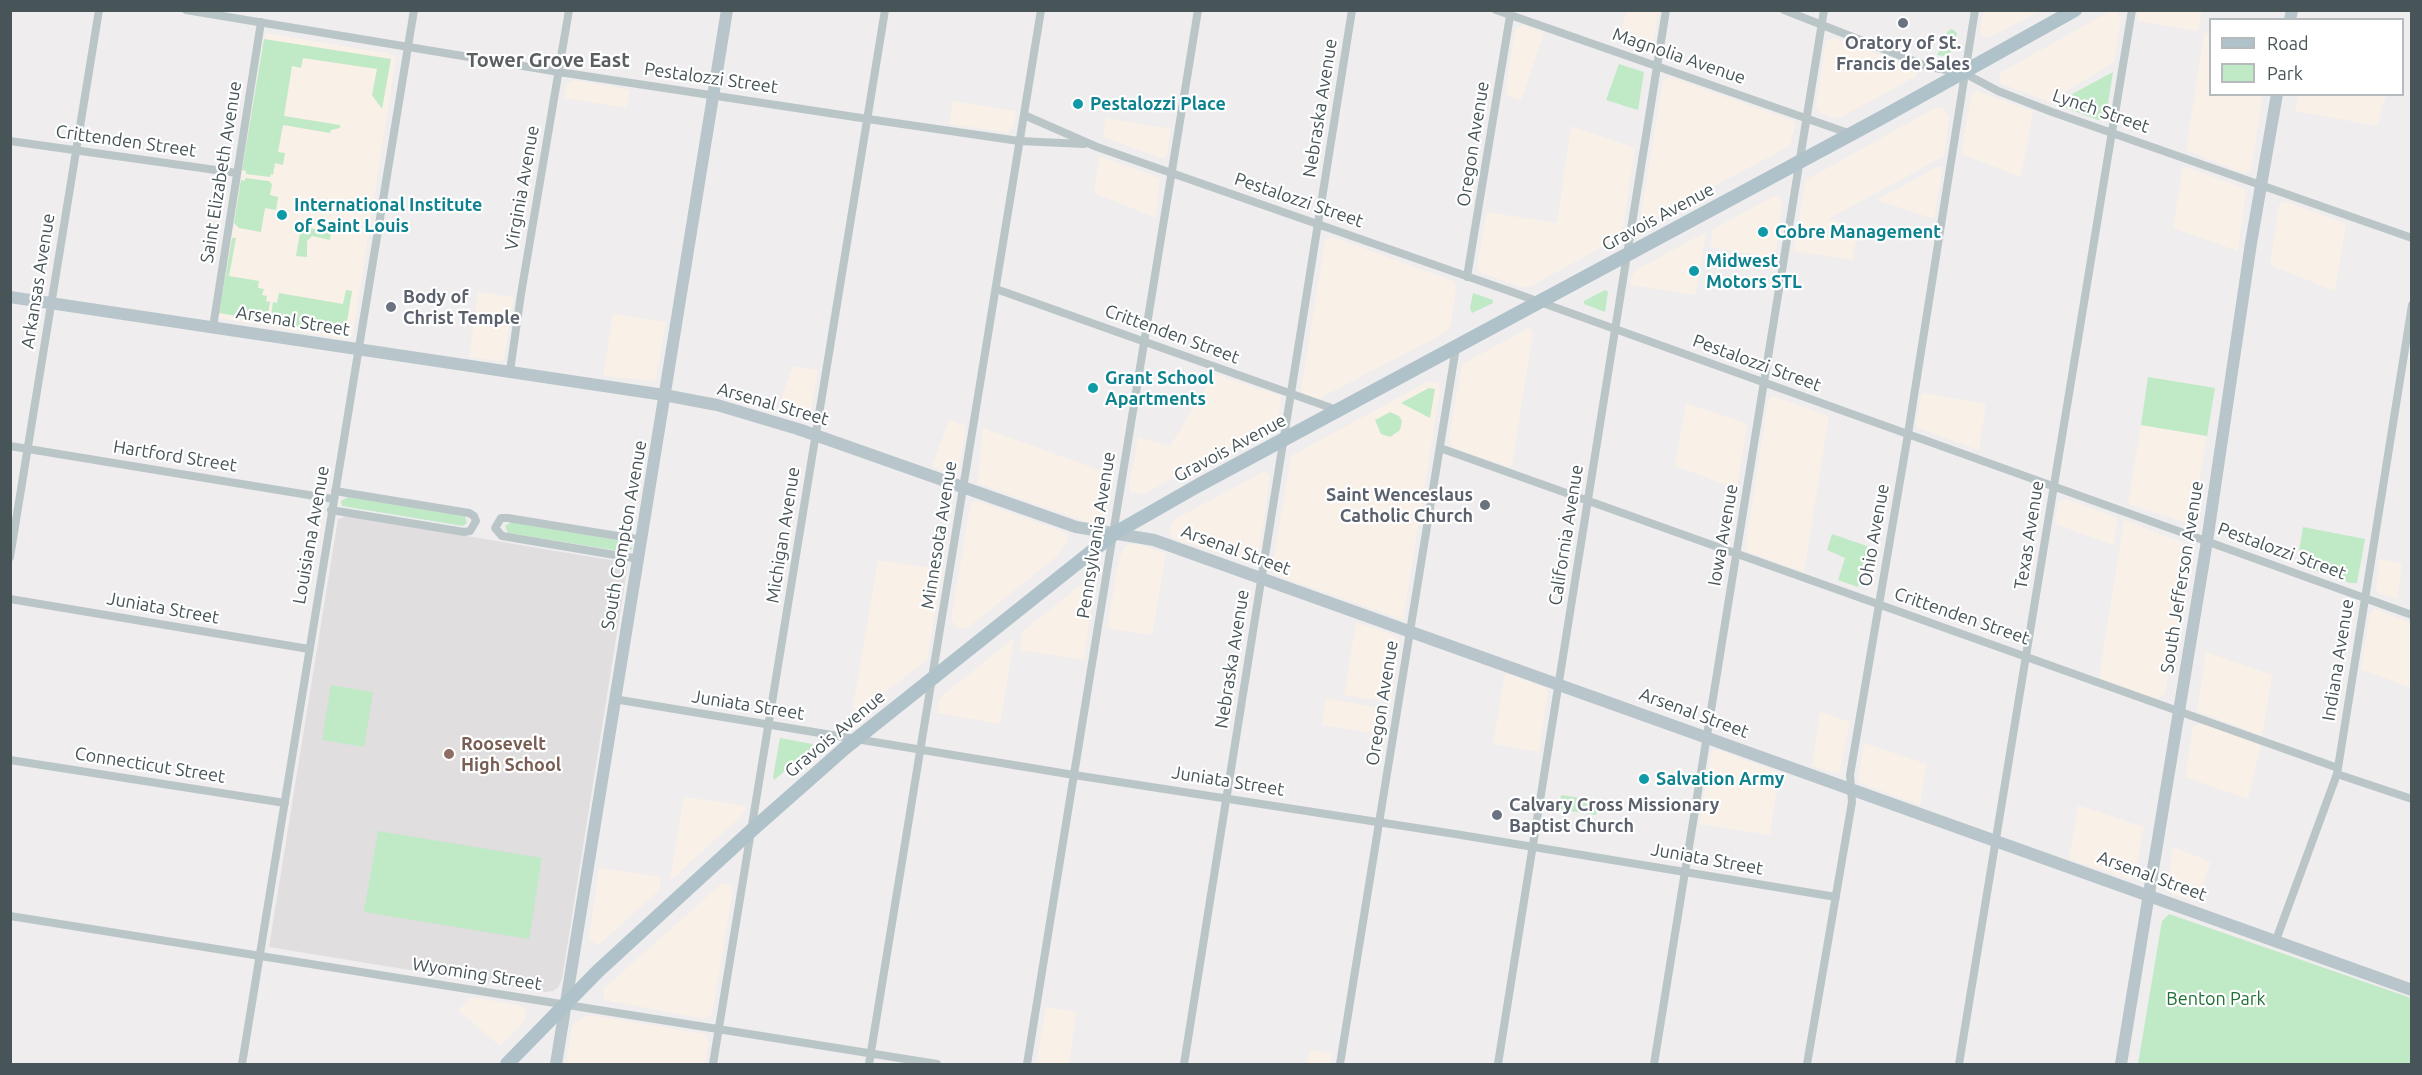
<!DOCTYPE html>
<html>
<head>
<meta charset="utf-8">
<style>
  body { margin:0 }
  #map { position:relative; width:2422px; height:1075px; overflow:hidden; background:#efedee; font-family:Ubuntu,sans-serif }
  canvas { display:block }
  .frame { position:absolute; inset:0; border:12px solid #475458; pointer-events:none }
  .legend { position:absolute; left:2209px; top:18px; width:195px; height:78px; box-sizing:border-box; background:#fff; border:2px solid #b5bbbc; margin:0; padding:8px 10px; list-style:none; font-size:18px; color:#475458 }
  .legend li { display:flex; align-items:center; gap:12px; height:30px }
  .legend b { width:30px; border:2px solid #b5bbbc }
</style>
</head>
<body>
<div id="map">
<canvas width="2422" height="1075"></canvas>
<div class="frame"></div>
<ul class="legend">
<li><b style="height:8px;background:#b0c2c9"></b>Road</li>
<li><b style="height:16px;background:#c0e9c6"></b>Park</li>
</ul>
</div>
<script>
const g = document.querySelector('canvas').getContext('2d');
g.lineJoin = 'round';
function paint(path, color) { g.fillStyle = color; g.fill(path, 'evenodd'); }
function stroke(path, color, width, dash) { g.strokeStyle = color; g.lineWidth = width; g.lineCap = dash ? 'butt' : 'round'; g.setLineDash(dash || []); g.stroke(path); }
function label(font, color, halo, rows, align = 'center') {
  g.font = font + ' Ubuntu,sans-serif'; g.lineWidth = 4.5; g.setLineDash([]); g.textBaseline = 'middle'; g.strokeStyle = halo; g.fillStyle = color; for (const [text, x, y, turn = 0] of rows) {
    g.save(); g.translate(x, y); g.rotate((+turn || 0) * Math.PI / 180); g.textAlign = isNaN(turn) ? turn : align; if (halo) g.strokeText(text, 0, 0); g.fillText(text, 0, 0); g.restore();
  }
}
const commercial = new Path2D(`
  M1626 11H1659L1652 49 1647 51 1619 41Z
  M1984 11V10L2040 11 1988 38 1982 36 1980 31Z
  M2110 11 2118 12 2121 20 2114 62 2049 102 2000 83 1999 75 2002 72Z
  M2139 11H2202L2198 31 2137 21Z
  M1522 25 1544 33 1521 100 1505 95 1515 29Z
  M265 33 392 54 396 57 353 334 345 339 218 318Z
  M2204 33 2210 34V94L2263 95 2251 169 2248 172 2244 173 2186 150Z
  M1834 38 1916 68 1917 76 1841 117 1833 118 1819 113 1816 105 1826 41Z
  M1670 77 1793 121 1795 127 1790 146 1647 222 1643 221 1641 214 1663 80Z
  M574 80 630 90 626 108 564 98 567 83Z
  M1972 91H1977L2033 111 2021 177 1961 154Z
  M2298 95V94L2386 95 2377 126 2295 111Z
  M953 101 1016 111 1014 125 1008 133 949 124Z
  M1943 107 1949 117 1944 156 1830 218 1858 230 1853 260 1793 251 1806 180 1935 108Z
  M1106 118 1171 129 1167 153 1165 158H1160L1103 137Z
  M1571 126 1635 148 1623 227 1615 240 1529 287H1520L1480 272 1477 266 1487 212 1557 223Z
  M1099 156 1160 178 1156 218 1094 193Z
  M2183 166 2243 188 2246 191 2238 251 2173 228Z
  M1937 167H1943L1934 219 1877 200Z
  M1776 195 1782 201 1775 258 1710 247 1713 229Z
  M2287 202 2346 224 2335 291 2270 265 2279 205 2281 203Z
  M1706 232 1696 295 1630 285 1633 274 1636 270Z
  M1332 237 1454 281 1456 289 1451 325 1445 333 1318 399 1303 394 1301 390 1325 240Z
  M478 292 514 297 504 359 500 361 469 357Z
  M613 314 666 322 656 378 653 381 603 376Z
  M1529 328 1533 332 1512 465 1509 467 1452 447 1449 438 1462 364Z
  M793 366 818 370 809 421 777 412Z
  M1214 374 1281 396 1278 421 1144 494 1132 493 1129 486 1138 437 1170 446Z
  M1429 381 1439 383 1440 391 1403 620 1273 574 1272 569 1291 456Z
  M1922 393 1986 404 1979 450 1918 428 1916 424Z
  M1772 396 1829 416 1804 572 1748 552 1745 549 1768 401Z
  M1686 403 1747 424 1737 489 1675 466Z
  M949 420 966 426 959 470 954 475 932 466Z
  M2141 425 2207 436 2193 522 2190 524 2128 504Z
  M983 428 1114 475 1107 514 1091 522H1086L977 483Z
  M1265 471 1270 476 1258 563 1255 565 1172 538 1169 529 1175 519Z
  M2066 499 2118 518 2113 545 2055 524 2058 503Z
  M977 501 1062 531 1067 534 1068 540 1056 557 969 627 959 629 951 620 970 506 972 503Z
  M2124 520 2184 543 2188 547 2189 553 2165 694 2158 699 2099 678Z
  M1130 544H1137L1166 553 1152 635 1107 628 1119 559 1124 547Z
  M2379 559 2402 563 2397 599 2379 594 2376 590Z
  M878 560 943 570 927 660 853 717 852 712Z
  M1087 582 1094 587V592L1084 660 1020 650 1023 631 1083 583Z
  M2375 609 2411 623V688L2361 669 2370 614Z
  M1356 622 1394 635 1398 638 1400 641 1390 702 1344 695Z
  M1014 638 1000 724 937 713 939 700 944 694Z
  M2206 652 2272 675 2262 736 2197 711Z
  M1505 673 1546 688 1548 692 1539 752 1493 744Z
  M1326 698 1389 710 1385 735 1322 725Z
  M1820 712 1850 722 1839 774 1812 766Z
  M2198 724H2206L2261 745 2248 799 2185 777 2193 727Z
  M1864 743 1926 764 1920 805 1860 783 1858 780Z
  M1713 750H1719L1779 773 1770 835 1699 824 1711 754Z
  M684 797 747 806 744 813 670 881Z
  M2078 805 2144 827 2134 878 2128 879 2069 859Z
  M2173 847 2211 862 2196 902 2172 894 2167 890Z
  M599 868 661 877 659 890 601 943 597 945 589 939Z
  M725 883 731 885 732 896 712 1014 704 1019 604 1000 603 989 720 885Z
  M472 997 522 1006 526 1009 525 1021 500 1046 458 1010Z
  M1046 1007 1076 1012 1069 1064H1036Z
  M589 1015 705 1034 709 1042 705 1064H566L572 1026 576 1021Z
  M1310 1050 1332 1054 1331 1064H1307Z`);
const education = new Path2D(`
  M347 516 628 563 562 979 559 986 553 991 545 992 269 947 338 519Z`);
const green = new Path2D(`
  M1952 29 1957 33 1954 50 1944 56 1937 55 1948 31Z
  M264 39 391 59 382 109 372 95 377 69 303 58 301 68 292 66 284 116 340 125V128L331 130 330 133 283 125 278 152 285 153 283 165 275 163 273 175 271 174 270 177 246 174V171L242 170Z
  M1619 64 1644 72 1638 110 1606 100Z
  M2113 72 2106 116 2103 119 2098 120 2059 105 2061 100Z
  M245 178 269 181 272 184 270 195 278 197 276 210 265 208 261 232 239 228 234 223 241 180 245 181Z
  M301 227 331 231 330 240 312 236 307 241V257L296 256Z
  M232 238H236L229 276 259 281 258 288 264 289 262 295 267 296 266 301 270 302 267 321 219 313Z
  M346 290 352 291 345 334 270 322 273 302 277 303 279 293 343 304Z
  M1605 290 1608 292 1605 312 1584 304V301Z
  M1473 293 1493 300V303L1472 313 1470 308Z
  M2148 377 2215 388 2207 436 2141 425Z
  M1429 388 1435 389 1430 418 1401 403Z
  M1390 412 1399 416 1402 421 1400 430 1390 437 1381 434 1375 420Z
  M348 497 465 516 467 523 463 526 342 506 341 501Z
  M511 522 629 542 632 549 626 552 508 533 505 526Z
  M2303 527 2365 539 2357 583H2350L2297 564Z
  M1832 534 1867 546 1858 587 1838 580 1845 558 1827 550Z
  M331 685 373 692 364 747 322 740Z
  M780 738 812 744 814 747 774 780 773 777Z
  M1561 795 1599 801 1596 815 1559 809Z
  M378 831 542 858 529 939 364 912Z
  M2169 914 2411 998V1064H2138L2162 921Z`);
const street = new Path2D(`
  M186 10 559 72 868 119 1019 141 1084 144
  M1496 10 1851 134
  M1784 10 1929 67 1964 73 1998 91 2052 112 2412 238
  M1024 115 1097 147 1512 292 2412 615
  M10 141 237 173
  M1467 277 1510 16
  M996 289 1337 410
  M213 327 261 22
  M510 371 521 294 569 10
  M10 446 333 499
  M1440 448 2338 768
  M331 510 464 532 470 531 476 521 474 516 469 513 335 491
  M10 557 99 10
  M639 559 502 536 495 528 501 518H508L642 540
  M10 599 309 649
  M614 699 1074 775 1455 834 1836 897
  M10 760 285 803
  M2337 774 2412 799
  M10 916 937 1064
  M2276 940 2337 774 2412 305
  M242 1064 414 10
  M713 1064 885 10
  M869 1064 1041 10
  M1027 1064 1198 10
  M1184 1064 1352 10
  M1340 1064 1456 347
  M1498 1064 1666 10
  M1654 1064 1824 10
  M1807 1064 1852 802 1850 775 1908 434 1975 10
  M1959 1064 2132 10`);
const secondary = new Path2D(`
  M2290 20 2292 10
  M10 297 664 395 717 405 798 429 1076 527 1154 540 2412 990
  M556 1064 727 10
  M2121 1064 2207 541 2251 243 2277 94`);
const primary = new Path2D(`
  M507 1064 598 971 752 830 845 748 1115 533 1199 485 1881 118 2075 10`);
const markers = [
  [1903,23,6,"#6b7280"],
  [1078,104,6,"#0f9aa8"],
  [282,215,6,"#0f9aa8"],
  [1763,232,6,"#0f9aa8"],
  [1694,271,6,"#0f9aa8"],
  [391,307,6,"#6b7280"],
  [1093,388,6,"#0f9aa8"],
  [1485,505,6,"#6b7280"],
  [449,754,6,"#8d6e63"],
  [1644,779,6,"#0f9aa8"],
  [1497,815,6,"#6b7280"]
];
const worshipNames = [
  ["Oratory of St.",1903,43,"center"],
  ["Francis de Sales",1903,64,"center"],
  ["Body of",403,297],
  ["Christ Temple",403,318],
  ["Saint Wenceslaus",1473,495,"right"],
  ["Catholic Church",1473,516,"right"],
  ["Calvary Cross Missionary",1509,805],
  ["Baptist Church",1509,826]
];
const streetNames = [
  ["Magnolia Avenue",1679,56,19],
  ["Pestalozzi Street",711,78,8],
  ["Nebraska Avenue",1320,108,-81],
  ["Lynch Street",2101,111,19],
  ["Crittenden Street",126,141,8],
  ["Oregon Avenue",1473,144,-81],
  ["Saint Elizabeth Avenue",221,172,-81],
  ["Virginia Avenue",522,188,-80],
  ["Pestalozzi Street",1299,200,19],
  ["Gravois Avenue",1658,217,-28],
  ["Arkansas Avenue",38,281,-81],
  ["Arsenal Street",293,321,9],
  ["Crittenden Street",1172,334,20],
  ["Pestalozzi Street",1757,363,20],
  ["Arsenal Street",773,404,16],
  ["Gravois Avenue",1230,448,-28],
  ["Hartford Street",175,456,9],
  ["Louisiana Avenue",311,535,-80],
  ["South Compton Avenue",624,535,-80],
  ["Michigan Avenue",783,535,-81],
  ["Minnesota Avenue",939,535,-81],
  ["Pennsylvania Avenue",1096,535,-81],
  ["California Avenue",1566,535,-81],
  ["Iowa Avenue",1723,535,-80],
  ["Ohio Avenue",1874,535,-80],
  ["Texas Avenue",2029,535,-81],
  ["Arsenal Street",1236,550,20],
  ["Pestalozzi Street",2282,551,20],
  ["South Jefferson Avenue",2182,577,-81],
  ["Juniata Street",163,608,10],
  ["Crittenden Street",1962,616,19],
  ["Nebraska Avenue",1232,659,-81],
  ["Indiana Avenue",2338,660,-81],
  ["Oregon Avenue",1382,703,-81],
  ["Juniata Street",748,705,9],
  ["Arsenal Street",1694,713,20],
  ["Gravois Avenue",835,734,-40],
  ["Connecticut Street",150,765,9],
  ["Juniata Street",1228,781,9],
  ["Juniata Street",1707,859,10],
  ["Arsenal Street",2152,876,20],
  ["Wyoming Street",477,974,9]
];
const cultureNames = [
  ["Pestalozzi Place",1090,104],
  ["International Institute",294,205],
  ["of Saint Louis",294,226],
  ["Cobre Management",1775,232],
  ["Midwest",1706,261],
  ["Motors STL",1706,282],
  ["Grant School",1105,378],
  ["Apartments",1105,399],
  ["Salvation Army",1656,779]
];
const educationNames = [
  ["Roosevelt",461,744],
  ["High School",461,765]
];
const parkNames = [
  ["Benton Park",2216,999]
];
const neighbourhoodNames = [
  ["Tower Grove East",548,60]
];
paint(commercial, '#f9f0e7');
paint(education, '#e0dedf');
paint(green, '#c0e9c6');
stroke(street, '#bac5c8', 8);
stroke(secondary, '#b8c5ca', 12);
stroke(primary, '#b0c2c9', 14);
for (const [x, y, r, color] of markers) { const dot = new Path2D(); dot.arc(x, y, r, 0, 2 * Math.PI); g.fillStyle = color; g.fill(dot); stroke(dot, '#fff', 2); }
label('bold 18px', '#5b616d', '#fff', worshipNames, 'left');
label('18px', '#475458', '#fff', streetNames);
label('bold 18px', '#0d838f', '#fff', cultureNames, 'left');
label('bold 18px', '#785e54', '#fff', educationNames, 'left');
label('18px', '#217136', '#fff', parkNames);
label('bold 20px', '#5a5f61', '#fff', neighbourhoodNames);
</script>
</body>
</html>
